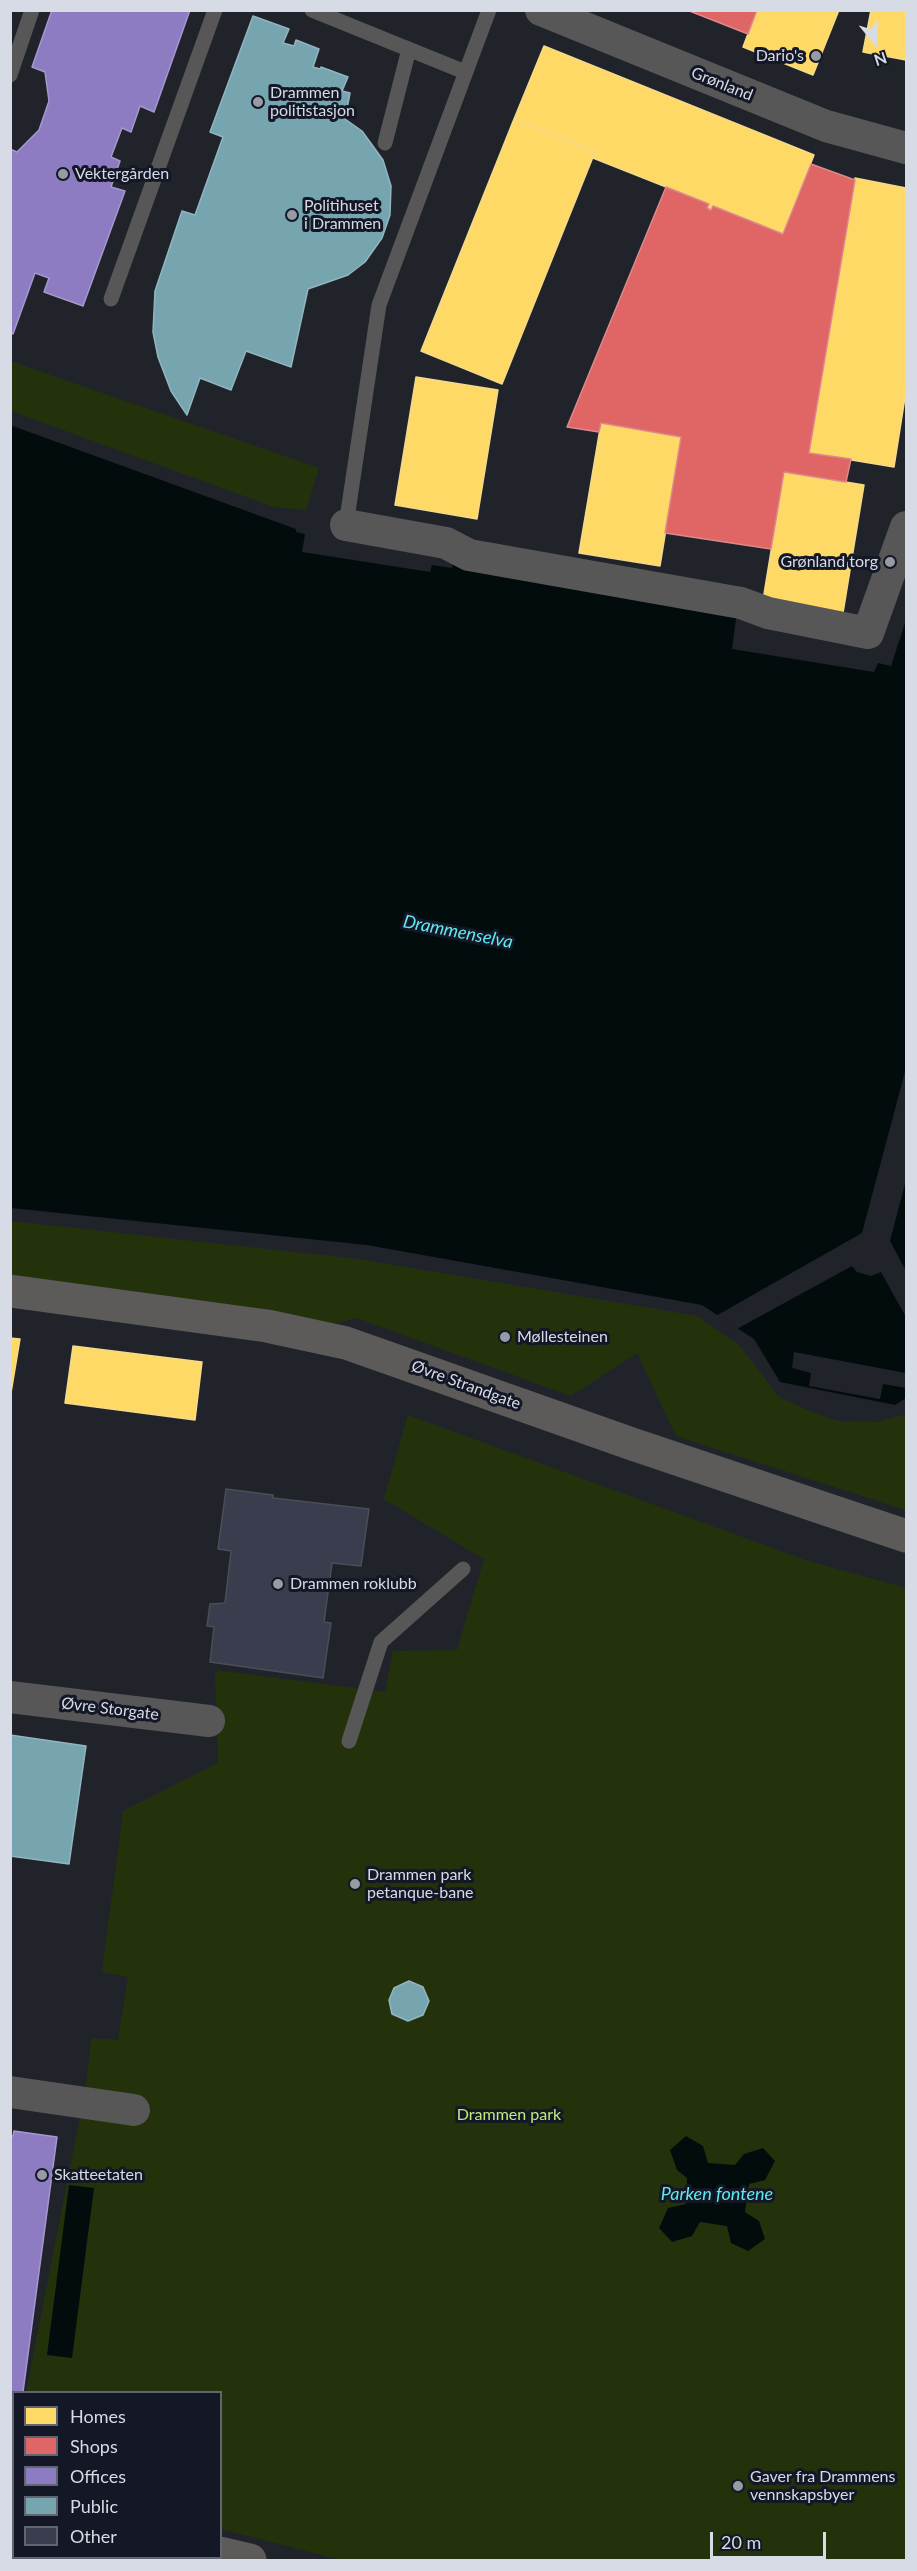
<!DOCTYPE html>
<html>
<head>
<meta charset="utf-8">
<style>
  body { margin:0 }
  #map { position:relative; width:917px; height:2571px; overflow:hidden; background:#21232b; font-family:Lato,sans-serif }
  canvas { display:block }
  .frame { position:absolute; inset:0; border:12px solid #d7dbe5; pointer-events:none }
  .legend { position:absolute; left:12px; top:2391px; width:210px; height:168px; box-sizing:border-box; background:#131726; border:2px solid #616572; margin:0; padding:8px 10px; list-style:none; font-size:18px; color:#d7dbe5 }
  .legend li { display:flex; align-items:center; gap:12px; height:30px }
  .legend b { width:30px; border:2px solid #616572 }
  .north { position:absolute; left:845px; top:12px; width:60px; height:60px; -webkit-text-stroke:4px #131726; paint-order:stroke; rotate:162deg; font-size:16px; font-weight:700; line-height:24px; text-align:center; color:#d7dbe5 }
  .north::after { content:''; display:block; margin:auto; width:21px; height:27px; background:#d7dbe5; clip-path:polygon(50% 0,100% 100%,50% 72%,0 100%) }
  .scale { position:absolute; left:710px; top:2532px; width:116px; height:27px; box-sizing:border-box; border:3px solid #d7dbe5; border-top:0; padding-left:8px; font-size:18px; line-height:21px; white-space:nowrap; color:#d7dbe5; -webkit-text-stroke:4px #131726; paint-order:stroke }
</style>
</head>
<body>
<div id="map">
<canvas width="917" height="2571"></canvas>
<div class="frame"></div>
<ul class="legend">
<li><b style="height:16px;background:#ffd966"></b>Homes</li>
<li><b style="height:16px;background:#e06666"></b>Shops</li>
<li><b style="height:16px;background:#8e7cc3"></b>Offices</li>
<li><b style="height:16px;background:#76a5af"></b>Public</li>
<li><b style="height:16px;background:#3a3d4e"></b>Other</li>
</ul>
<div class="north">N</div>
<div class="scale">20 m</div>
</div>
<script>
const g = document.querySelector('canvas').getContext('2d');
g.lineJoin = 'round';
function paint(path, color) { g.fillStyle = color; g.fill(path, 'evenodd'); }
function stroke(path, color, width, dash) { g.strokeStyle = color; g.lineWidth = width; g.lineCap = dash ? 'butt' : 'round'; g.setLineDash(dash || []); g.stroke(path); }
function label(font, color, halo, rows, align = 'center') {
  g.font = font + ' Lato,sans-serif'; g.lineWidth = 6; g.setLineDash([]); g.textBaseline = 'middle'; g.strokeStyle = halo; g.fillStyle = color; for (const [text, x, y, turn = 0] of rows) {
    g.save(); g.translate(x, y); g.rotate((+turn || 0) * Math.PI / 180); g.textAlign = isNaN(turn) ? turn : align; if (halo) g.strokeText(text, 0, 0); g.fillText(text, 0, 0); g.restore();
  }
}
const green = new Path2D(`
  M10 361 319 468 306 510 274 507 11 411Z
  M11 1221 358 1259 697 1316 739 1345 779 1397 805 1409 837 1421 879 1422 906 1414V1510L676 1436 637 1353 571 1396 357 1318 334 1324 11 1277Z
  M408 1415 808 1561 906 1588V2560H341L221 2529 220 2392H26L86 2086 91 2038 118 2040 128 1977 102 1972 123 1811 218 1763 215 1670 385 1692 393 1651 457 1650 484 1559 384 1499Z`);
const water = new Path2D(`
  M10 425 296 529V532L305 534 302 552 430 572 432 565 452 568 453 564 737 611 732 649 874 672 878 663 891 666 906 620V1398L895 1405 780 1382 754 1339 702 1305 367 1245 11 1208Z
  M686 2136 703 2146 708 2163 735 2165 744 2154 763 2148 775 2161 765 2180 749 2184 745 2212 759 2221 765 2239 748 2251 731 2243 727 2226 700 2222 692 2236 672 2242 659 2228 668 2208 686 2204 687 2178 677 2170 670 2150Z
  M69 2185 94 2188 72 2358 47 2355Z`);
const pier = new Path2D(`
  M906 1068V1180L890 1241 906 1271V1317L881 1272 871 1276 857 1272 852 1266 735 1330 714 1317 862 1233Z
  M794 1352 906 1373V1388L883 1384 880 1399 809 1386 811 1373 792 1368Z`);
const homes = new Path2D(`
  M757 10H839L813 75 743 47Z
  M871 10H906V60L863 52Z
  M544 46 814 155 783 234 713 206 711 210 707 208 709 204 593 158 595 152 514 119Z
  M514 119 595 152 502 384 421 351Z
  M855 178 906 188V391L894 467 809 453Z
  M416 377 498 390 477 519 395 505Z
  M601 423 681 437 660 566 579 553Z
  M784 472 864 485 843 613 763 600Z
  M10 1338 20 1339 10 1399Z
  M73 1346 202 1362 195 1420 65 1403Z`);
const shops = new Path2D(`
  M687 10H757L748 34Z
  M811 164 855 180 809 453 851 459 846 482 784 472 771 549 665 533 681 437 601 423 599 432 567 427 666 187 709 204 707 208 711 210 713 206 783 234Z`);
const offices = new Path2D(`
  M52 10H190L154 112 140 106 131 132 122 128 111 157 120 161 111 187 125 191 83 306 44 292 49 278 35 273 13 334 10 331V149L17 152 39 130 49 101 45 72 32 67Z
  M14 2131 57 2137 23 2392 14 2394 10 2393V2136H13Z`);
const public = new Path2D(`
  M253 16 289 29 283 43 294 46 296 40 319 49 313 67 320 69 321 67 348 77 342 91 350 93 345 119 362 131 383 160 391 186 390 215 382 238 365 262 348 275 308 289 291 367 246 351 231 390 200 378 187 415 171 391 158 357 153 332 155 291 182 211 195 215 223 137 210 132Z
  M10 1735 86 1746 69 1864 10 1856Z
  M409 1981 423 1987 429 2001 423 2015 408 2021 392 2014 389 2000 394 1988Z`);
const building = new Path2D(`
  M226 1489 273 1495V1498L369 1509 361 1566 332 1563 324 1622 331 1623 323 1678 210 1662 214 1627 207 1626 210 1604 225 1603 231 1551 218 1549Z`);
const lane = new Path2D(`
  M312 10 465 72
  M10 75 32 10
  M385 143 409 49
  M111 299 215 10
  M346 525 379 305 489 10
  M349 1741 381 1642 463 1569`);
const street = new Path2D(`
  M541 10 826 126 906 148
  M346 525 446 543 469 555 741 603 768 613 868 633 906 527
  M10 1697 209 1721
  M10 2092 134 2110
  M87 2560V2558`);
const secondary = new Path2D(`
  M10 1291 267 1326 346 1343 632 1444 906 1536
  M10 2498 14 2499
  M220 2553 250 2560`);
const markers = [
  [816,56,6,"#979ba4"],
  [258,102,6,"#979ba4"],
  [63,174,6,"#979ba4"],
  [292,215,6,"#979ba4"],
  [890,562,6,"#979ba4"],
  [505,1337,6,"#979ba4"],
  [278,1584,6,"#979ba4"],
  [355,1884,6,"#979ba4"],
  [42,2175,6,"#979ba4"],
  [738,2486,6,"#979ba4"]
];
const poiNames = [
  ["Dario's",804,56,"right"],
  ["Drammen",270,93],
  ["politistasjon",270,111],
  ["Vektergården",75,174],
  ["Politihuset",304,206],
  ["i Drammen",304,224],
  ["Grønland torg",878,562,"right"],
  ["Møllesteinen",517,1337],
  ["Drammen roklubb",290,1584],
  ["Drammen park",367,1875],
  ["petanque-bane",367,1893],
  ["Skatteetaten",54,2175],
  ["Gaver fra Drammens",750,2477],
  ["vennskapsbyer",750,2495]
];
const streetNames = [
  ["Grønland",722,84,22],
  ["Øvre Strandgate",466,1385,20],
  ["Øvre Storgate",110,1709,7]
];
const parkNames = [
  ["Drammen park",509,2115]
];
const waterNames = [
  ["Drammenselva",458,932,11],
  ["Parken fontene",717,2194]
];
paint(green, '#24320c');
paint(water, '#030c0d');
paint(pier, '#21232b');
paint(homes, '#ffd966');
stroke(homes, '#f3da8c', 1.5);
paint(shops, '#e06666');
stroke(shops, '#dd898c', 1.5);
paint(offices, '#8e7cc3');
stroke(offices, '#a498cd', 1.5);
paint(public, '#76a5af');
stroke(public, '#93b5bf', 1.5);
paint(building, '#3a3d4e');
stroke(building, '#4c4e55', 1.5);
stroke(lane, '#585757', 15);
stroke(street, '#585757', 32);
stroke(secondary, '#5c5b59', 33);
for (const [x, y, r, color] of markers) { const dot = new Path2D(); dot.arc(x, y, r, 0, 2 * Math.PI); g.fillStyle = color; g.fill(dot); stroke(dot, '#131726', 2); }
label('16px', '#d7dbe5', '#131726', poiNames, 'left');
label('16px', '#d7dbe5', '#131726', streetNames);
label('16px', '#beeb7a', '#131726', parkNames);
label('italic 18px', '#5eeaef', '#131726', waterNames);
</script>
</body>
</html>
